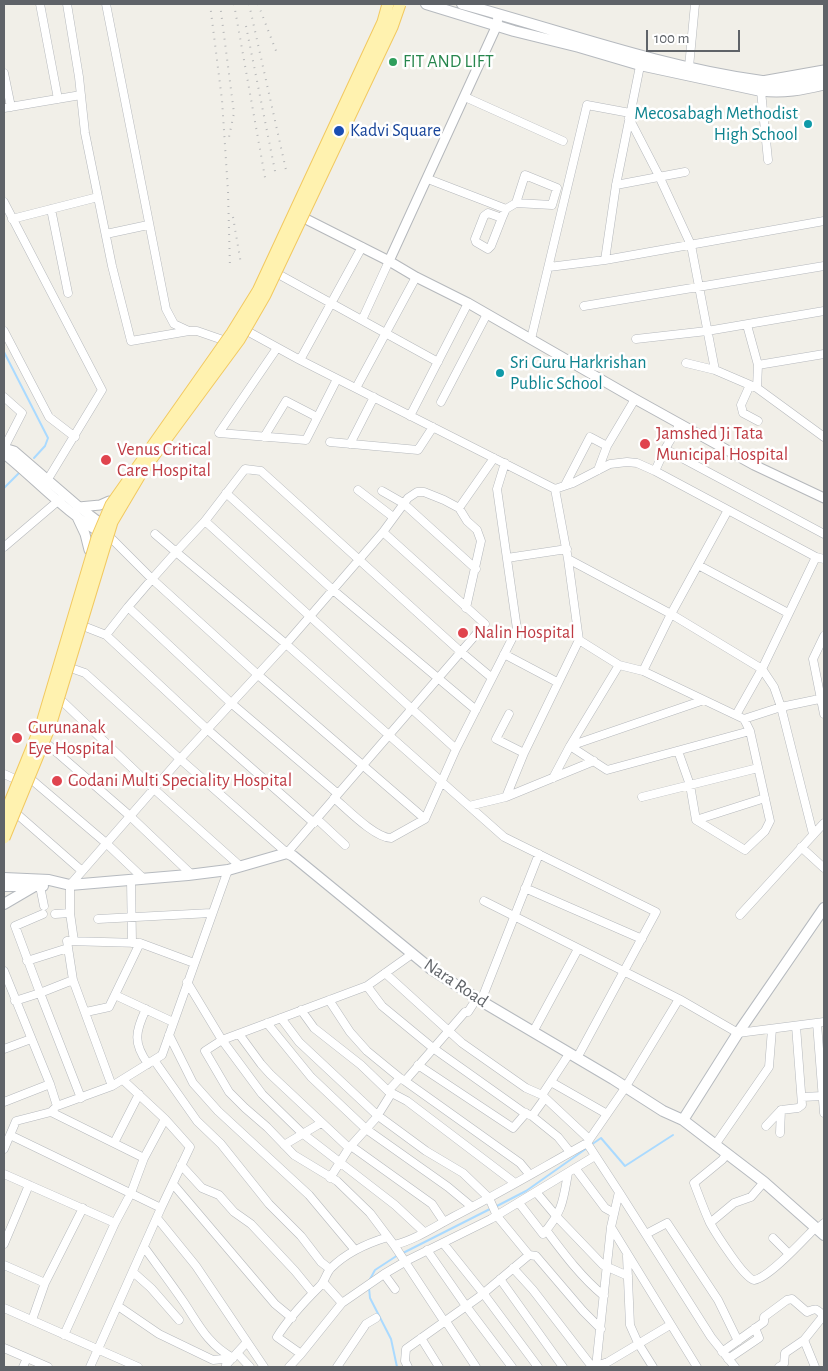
<!DOCTYPE html>
<html>
<head>
<meta charset="utf-8">
<style>
  body { margin:0 }
  #map { position:relative; width:828px; height:1371px; overflow:hidden; background:#f1efe8; font-family:"Alegreya Sans",sans-serif }
  canvas { display:block }
  .frame { position:absolute; inset:0; border:5px solid #5f6368; pointer-events:none }
  .scale { position:absolute; left:646px; top:30px; width:94px; height:22px; box-sizing:border-box; border:2px solid #5f6368; border-top:0; padding-left:6px; font-size:15px; line-height:18px; white-space:nowrap; color:#5f6368; -webkit-text-stroke:4px #fff; paint-order:stroke }
</style>
</head>
<body>
<div id="map">
<canvas width="828" height="1371"></canvas>
<div class="frame"></div>
<div class="scale">100 m</div>
</div>
<script>
const g = document.querySelector('canvas').getContext('2d');
g.lineJoin = 'round';
function stroke(path, color, width, dash) { g.strokeStyle = color; g.lineWidth = width; g.lineCap = dash ? 'butt' : 'round'; g.setLineDash(dash || []); g.stroke(path); }
function label(font, color, halo, rows, align = 'center') {
  g.font = font + ' "Alegreya Sans",sans-serif'; g.lineWidth = 5; g.setLineDash([]); g.textBaseline = 'middle'; g.strokeStyle = halo; g.fillStyle = color; for (const [text, x, y, turn = 0] of rows) {
    g.save(); g.translate(x, y); g.rotate((+turn || 0) * Math.PI / 180); g.textAlign = isNaN(turn) ? turn : align; if (halo) g.strokeText(text, 0, 0); g.fillText(text, 0, 0); g.restore();
  }
}
const stream = new Path2D(`
  M4 352 48 438 45 446 34 458
  M4 488 21 471
  M591 1145 601 1138 625 1166 673 1135
  M495 1207 526 1191 587 1148
  M403 1253 490 1209
  M369 1281 375 1270 398 1255
  M369 1288 370 1298 391 1339 397 1367`);
const minor = new Path2D(`
  M40 4 58 99
  M67 4 79 77 85 133 112 266 131 341 189 331
  M106 4 166 309 174 324 189 331H197L223 340
  M641 61 616 185 605 260 824 221
  M689 67 695 4
  M4 73 11 107
  M761 91 768 160
  M465 97 563 141
  M4 108 81 95
  M629 118 659 176 691 245 715 370 686 363
  M428 179 506 209
  M616 185 685 172
  M4 202 102 390 48 479
  M51 209 68 293
  M502 218 491 246 488 249 476 242 475 239 484 216 488 213 502 218 506 209 516 203 525 175 557 188 552 205 516 203
  M12 219 98 197
  M106 234 148 225
  M549 267 605 260
  M278 274 438 362
  M584 306 824 266
  M362 320 389 261
  M747 325 758 365 824 354
  M4 331 49 417 75 437
  M247 331 300 360 555 489
  M531 339 587 105 630 113
  M636 339 707 331 824 311
  M277 348 219 433 306 440 337 379
  M300 360 362 247
  M715 370 757 388 758 365
  M750 385 741 405 743 413 758 421
  M356 388 416 277
  M757 388 824 437
  M4 397 22 413 4 448
  M441 402 487 314
  M410 416 468 303
  M264 437 286 401 317 417
  M330 442 418 450 433 427
  M350 444 374 397
  M607 446 635 399
  M665 449 680 424
  M655 471 816 557
  M565 485 590 437 607 446 598 470
  M358 490 393 517
  M382 491 403 503 476 569
  M226 493 333 590 476 710
  M459 508 467 521 477 530 481 541 466 608
  M205 521 245 469 261 471 461 652 492 678
  M155 534 176 552 205 521 456 749 517 629 497 489 505 463
  M110 537 152 579 176 552 286 644 469 806 506 797 524 753 579 640
  M4 547 65 495
  M507 558 567 549
  M568 559 579 640 619 665 643 671 744 719 781 707 824 698
  M698 565 788 613
  M128 607 152 579 257 674 425 819 456 749
  M83 626 106 635 208 730 314 823
  M106 635 128 607 231 703 338 794
  M824 636 813 659 824 714
  M504 654 557 682
  M619 665 570 746 704 700
  M65 666 85 673 180 759 287 853 485 624 383 532
  M643 671 671 614 728 510
  M61 700 154 789 240 866
  M509 714 496 739 524 753
  M736 715 762 669 816 557 824 559
  M46 743 130 816 191 874
  M678 751 690 785 696 820 745 850 765 831 770 821 750 731 744 719
  M4 774 15 779
  M553 778 570 746 607 770 750 731
  M32 780 106 843 144 879
  M506 797 594 761
  M642 797 758 768
  M334 798C347 809 375 838 391 838L425 819
  M469 806 504 837 656 912 577 1058
  M17 814 82 871
  M317 819 345 845
  M696 820 765 798
  M813 834 781 707 774 687 762 669 671 614 568 559 555 489 573 483 610 464 627 462 637 463 655 471 665 449 824 534
  M801 847 824 868
  M131 880 132 943
  M40 886 44 906
  M525 888 642 939
  M484 901 679 999
  M43 914 15 926 40 993 73 980 112 1086
  M55 914 70 913
  M740 915 824 823
  M98 919 211 913
  M74 941 70 913V885L180 759 286 644 383 532 408 498 417 492H424L444 500 459 508 494 458
  M140 943 194 963
  M27 961 68 948
  M4 971 50 1084 57 1106 112 1086 162 1055 228 870
  M385 973 462 1043 526 1088 542 1095
  M73 980 67 941 140 943 109 1007 86 1012
  M187 982 222 1040 367 986 412 954
  M367 986 382 1006 433 1048 523 1112 532 1116 545 1098
  M115 995 173 1022
  M329 1000 350 1032 367 1051 400 1078
  M15 1001 40 993 81 1098
  M481 1001 539 854
  M146 1009C135 1032 133 1043 148 1064
  M301 1010 314 1028 361 1065 388 1091 407 1101 515 1183
  M281 1018 299 1042 377 1115 426 1151 463 1173 489 1198 497 1216 529 1255 479 1297 406 1349 405 1361 408 1367
  M267 1023 311 1077 366 1129 448 1187 472 1207
  M817 1023 824 1113
  M533 1032 578 949
  M239 1034 261 1064 270 1074 349 1148
  M169 1035 193 1083 218 1111 309 1195 355 1250
  M4 1049 31 1039
  M569 1054 542 1095 589 1139
  M154 1060 197 1121 221 1144 269 1204 301 1236 321 1262 330 1269
  M418 1065 513 1128 526 1113
  M123 1080 165 1119 144 1158
  M405 1081 520 1163 530 1175
  M551 1082 607 1114
  M802 1097 823 1096
  M4 1102 50 1084
  M51 1112 144 1158 131 1193 115 1223 64 1335
  M532 1116 558 1137 570 1152
  M766 1126 781 1110
  M780 1133 781 1110 798 1108 802 1105 796 1026
  M10 1135 161 1208 90 1367
  M114 1143 139 1094
  M284 1145 321 1123
  M715 1145 769 1067 772 1029
  M351 1146 432 1204 444 1222
  M4 1149 16 1121 51 1112 54 1109
  M727 1154 722 1160 694 1183C699 1196 704 1210 710 1223 715 1232 746 1281 754 1280 769 1278 804 1239 816 1227
  M181 1165 202 1188 219 1195 234 1212 251 1224 295 1271 313 1293
  M575 1168 605 1208 614 1213
  M4 1174 115 1223
  M330 1178 349 1148 376 1118 391 1094 388 1091 400 1078 405 1081 465 1012H468L477 998
  M173 1184 275 1304 292 1318
  M536 1192 557 1217 603 1265 628 1276
  M619 1192 711 1337 735 1367
  M519 1203 543 1234C563 1211 563 1201 568 1173
  M161 1208 190 1147 165 1119
  M157 1218 196 1266 264 1367
  M710 1223 734 1203 751 1197 764 1182
  M611 1227 697 1367
  M817 1229 824 1223
  M546 1230C564 1254 581 1277 604 1296
  M424 1232 395 1205 302 1133 262 1094 222 1040 205 1051 229 1092 245 1108 267 1127 294 1155 337 1181 370 1213 394 1245C415 1240 434 1227 453 1217 498 1194 542 1168 587 1143
  M646 1234 667 1223 718 1300 738 1341
  M773 1238 789 1254
  M443 1243 483 1293 538 1367
  M4 1244 29 1185
  M394 1245 444 1321
  M144 1247C157 1265 170 1282 183 1301 198 1323 207 1344 233 1358
  M427 1250 466 1306 512 1367
  M529 1255 536 1256 583 1311 601 1329
  M627 1256 630 1325 638 1343 653 1367
  M4 1265 45 1283 83 1208
  M513 1268 533 1290 590 1364 596 1366 608 1362 670 1325
  M133 1272 151 1288 179 1320
  M500 1279 563 1367
  M395 1289 384 1274 408 1260 491 1219 595 1156
  M342 1303 384 1274
  M118 1306 159 1334 213 1360 233 1358
  M4 1308 138 1367
  M32 1320 45 1283
  M445 1320 476 1367
  M421 1338 439 1367
  M804 1340 815 1367
  M4 1348 48 1367
  M722 1352 764 1322V1317L787 1300 792 1299 807 1312C817 1308 815 1308 824 1316
  M237 1353 250 1367
  M301 1354 342 1303 323 1282
  M728 1359 759 1338 755 1328
  M23 1367 27 1358
  M226 1367V1365L247 1342
  M289 1367 301 1354 277 1337C288 1319 304 1302 319 1287 325 1282 326 1273 331 1268 346 1253 368 1243 388 1237
  M337 1367 366 1324 376 1318
  M596 1367 611 1227 619 1192 587 1143 625 1088 679 999 738 1033 824 1022
  M779 1367 784 1364 785 1353 804 1340 824 1315`);
const tertiary = new Path2D(`
  M762 81 824 70
  M761 91C783 94 803 90 824 85
  M296 214 389 261 416 277 468 303 635 399 754 465 824 498
  M389 261 497 25 498 15
  M4 448 14 451 79 507 99 522 107 525
  M4 449 8 457C37 481 72 518 105 535
  M79 507 100 505 109 501
  M77 517 85 534 89 550`);
const secondary = new Path2D(`
  M426 4 514 31 579 47 640 65 761 91 766 86 793 84 824 78
  M462 4C562 31 659 67 762 81L766 86
  M4 878 49 880 70 885 188 875 228 870 287 853 293 856 431 969 481 1001 613 1079 663 1111 683 1120 764 1182 824 1235
  M4 886H43
  M4 904 33 887
  M683 1120 738 1033 824 908`);
const rail = new Path2D(`
  M210 4 222 100 228 191 230 268
  M220 4 234 113 229 137
  M234 4 266 183
  M249 4 286 170
  M258 4 278 56
  M246 26 276 176
  M233 217 241 264
  M4 834 32 770 47 731 59 693 98 556 109 526 124 494 236 340 261 298 377 53 398 4`);
const primaryBridge = new Path2D(`
  M4 817 42 723 97 538 111 505 232 333 258 291 383 22 388 4
  M4 838 50 726 112 522 141 473 239 340 265 295 392 27 400 4`);
const markers = [
  [393,62,5,"#2e9e5b"],
  [808,124,5,"#0f9aa8"],
  [339,131,6,"#1a4fb4"],
  [500,373,5,"#0f9aa8"],
  [645,444,6,"#e0444e"],
  [106,460,6,"#e0444e"],
  [463,633,6,"#e0444e"],
  [17,738,6,"#e0444e"],
  [57,781,6,"#e0444e"]
];
const leisureNames = [
  ["FIT AND LIFT",403,62]
];
const cultureNames = [
  ["Mecosabagh Methodist",798,114],
  ["High School",798,135],
  ["Sri Guru Harkrishan",510,363,"left"],
  ["Public School",510,384,"left"]
];
const transitNames = [
  ["Kadvi Square",350,131]
];
const healthNames = [
  ["Jamshed Ji Tata",656,434],
  ["Municipal Hospital",656,455],
  ["Venus Critical",117,450],
  ["Care Hospital",117,471],
  ["Nalin Hospital",474,633],
  ["Gurunanak",28,728],
  ["Eye Hospital",28,749],
  ["Godani Multi Speciality Hospital",68,781]
];
const streetNames = [
  ["Nara Road",456,983,34]
];
stroke(stream, '#aadaff', 2);
stroke(minor, '#b5b8bc', 9);
stroke(tertiary, '#b5b8bc', 11);
stroke(secondary, '#b6babf', 12);
stroke(minor, '#fff', 8);
stroke(tertiary, '#fff', 9);
stroke(secondary, '#fff', 10);
stroke(rail, '#b6b7b8', 2, [1, 6]);
stroke(primaryBridge, '#f2c960', 13, []);
stroke(primaryBridge, '#fff2af', 11);
for (const [x, y, r, color] of markers) { const dot = new Path2D(); dot.arc(x, y, r, 0, 2 * Math.PI); g.fillStyle = color; g.fill(dot); stroke(dot, '#fff', 2); }
label('18px', '#27864d', '#fff', leisureNames, 'left');
label('18px', '#0d838f', '#fff', cultureNames, 'right');
label('18px', '#164399', '#fff', transitNames, 'left');
label('18px', '#be3a42', '#fff', healthNames, 'left');
label('18px', '#5f6368', '#fff', streetNames);
</script>
</body>
</html>
